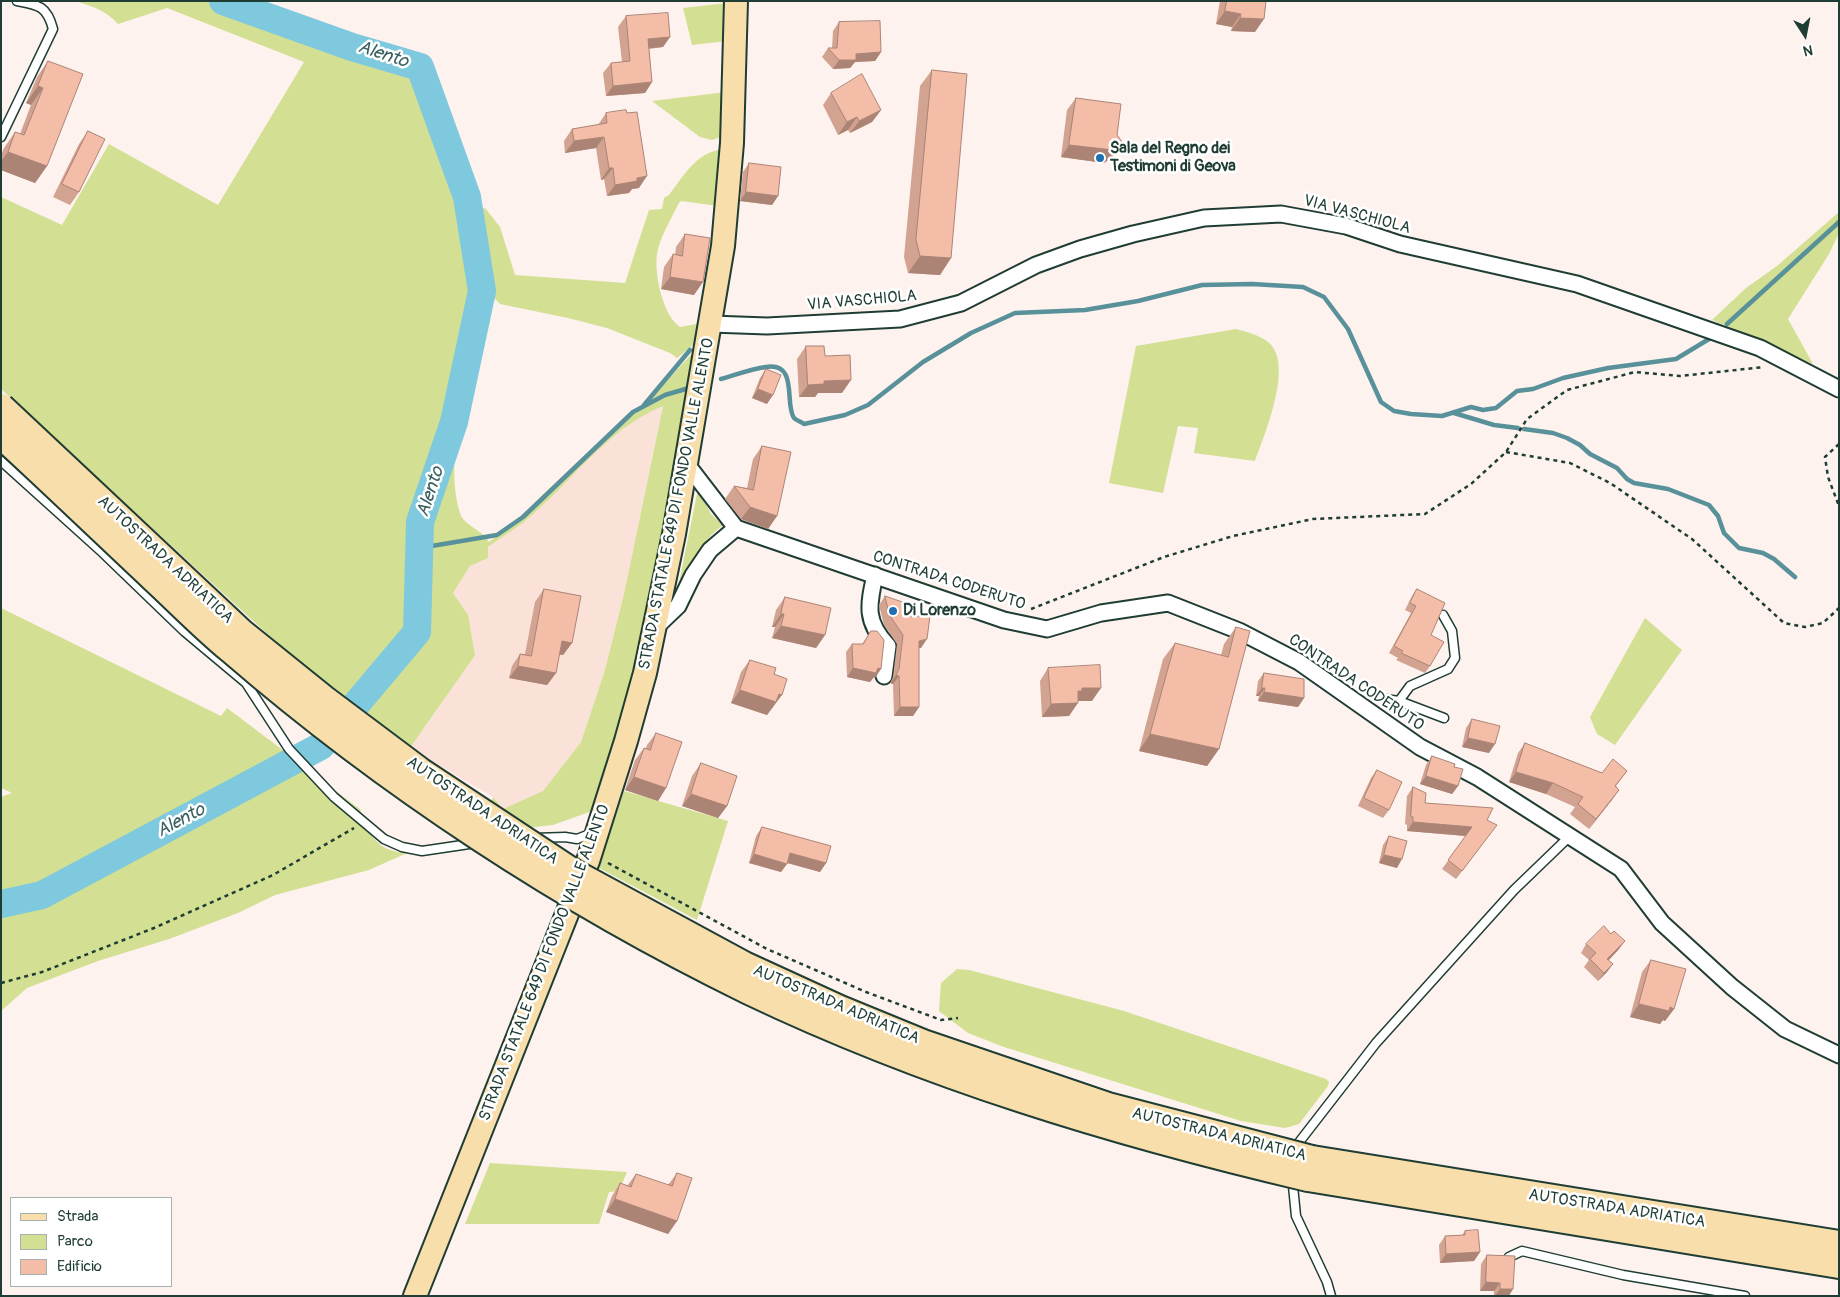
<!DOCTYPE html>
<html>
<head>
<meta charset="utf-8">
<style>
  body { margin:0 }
  #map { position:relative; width:1840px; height:1297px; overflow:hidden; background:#fdf2ee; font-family:Pangolin,sans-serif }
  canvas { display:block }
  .frame { position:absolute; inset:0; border:2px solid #1f3d34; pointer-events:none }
  .legend { position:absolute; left:10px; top:1197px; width:162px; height:90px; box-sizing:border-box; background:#fff; border:1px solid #a5b1ae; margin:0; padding:6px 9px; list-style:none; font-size:15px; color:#1f3d34 }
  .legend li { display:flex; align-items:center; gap:10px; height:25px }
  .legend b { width:25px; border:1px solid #a5b1ae }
  .north { position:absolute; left:1780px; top:10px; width:50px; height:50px; -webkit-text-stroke:4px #fff; paint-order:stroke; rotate:169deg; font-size:14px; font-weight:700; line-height:20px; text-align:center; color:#1f3d34 }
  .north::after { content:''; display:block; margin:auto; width:18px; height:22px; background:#1f3d34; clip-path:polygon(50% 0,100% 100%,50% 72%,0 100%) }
</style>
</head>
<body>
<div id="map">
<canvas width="1840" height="1297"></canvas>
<div class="frame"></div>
<ul class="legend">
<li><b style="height:6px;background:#f8deab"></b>Strada</li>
<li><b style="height:14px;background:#d3df92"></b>Parco</li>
<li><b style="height:14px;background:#f4bda8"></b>Edificio</li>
</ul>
<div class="north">N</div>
</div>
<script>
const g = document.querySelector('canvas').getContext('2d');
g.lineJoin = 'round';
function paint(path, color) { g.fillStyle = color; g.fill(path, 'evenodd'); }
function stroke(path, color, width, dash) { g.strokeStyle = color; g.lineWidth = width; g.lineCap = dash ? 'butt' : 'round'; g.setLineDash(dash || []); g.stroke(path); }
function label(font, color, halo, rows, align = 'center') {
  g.font = font + ' Pangolin,sans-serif'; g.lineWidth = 5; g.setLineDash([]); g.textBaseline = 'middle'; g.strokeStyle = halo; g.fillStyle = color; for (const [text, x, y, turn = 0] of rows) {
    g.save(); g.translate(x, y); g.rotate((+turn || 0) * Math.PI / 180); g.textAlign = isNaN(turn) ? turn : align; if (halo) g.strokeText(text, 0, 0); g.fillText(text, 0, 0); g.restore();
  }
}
const built = new Path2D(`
  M663 405 624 594 605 670 581 742 543 791 503 809 493 797 410 748 442 703 468 615 453 593 470 566 487 558 488 547 526 520 605 442 645 413Z`);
const green = new Path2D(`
  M75 1H207L233 8 314 42 351 54 406 69 426 94 446 153 468 225 476 283 485 290 473 211 485 208 500 227 515 275 625 283 649 210 662 209 664 198 669 195C685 174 697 151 725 149L719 206 681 201 679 203C671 219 660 237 657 254 654 274 663 316 680 327L702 323 698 341 677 358 670 353 607 328 568 318 500 304 492 296C484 369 439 439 460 513 463 525 484 531 489 542L530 512 634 413 669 395 690 389 638 656 592 811 553 825 526 828 491 803 493 797 503 809 543 791 581 742 605 670 624 594 663 406C605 430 572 482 525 521 514 530 500 538 488 547V558L470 566 453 593 468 615 475 655 410 748 288 653 1 389V197L62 225 109 144 218 205 304 62 167 8 118 24C106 10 91 6 75 1Z
  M727 3V41L692 45 683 8Z
  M726 92 724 136 712 140 700 137 652 101Z
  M1839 212V233L1829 254 1788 319 1813 364 1712 320 1746 288 1777 266Z
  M1236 329C1247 332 1259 335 1268 342 1295 363 1264 436 1255 461L1194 453 1198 428 1178 426 1163 493 1109 483 1136 346Z
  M698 347 691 386 667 394 645 405Z
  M698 489 711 514 723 525C700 542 688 567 677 593Z
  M1 608 221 716 227 708 296 760 42 895 1 904V797L12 793 1 788Z
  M1645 618 1682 650 1615 745 1597 734 1590 717Z
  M296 761 361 810 356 822C378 836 374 851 407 853L369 870 275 895 238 913 169 939 98 961 27 988 1 1011V905L42 896Z
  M624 791 728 821 697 920 599 868Z
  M957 969 969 970 1124 1011 1326 1079 1329 1082 1328 1086 1299 1124 1285 1128 1241 1121 1004 1047 968 1033 939 1011 941 983Z
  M490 1163 627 1172 619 1191 609 1192 599 1224H465Z`);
const stream = new Path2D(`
  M1727 324 1839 222
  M721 379C735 375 751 369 766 367 799 362 784 404 794 418 796 420 801 422 804 424L845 415 868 405 923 362 971 333 1015 313 1085 310 1138 301 1202 285 1252 284 1303 287 1324 297 1348 329 1381 402 1394 411 1411 414 1442 416 1471 407 1483 410 1496 408 1517 391 1533 389 1563 378 1608 368 1676 359 1714 336
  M644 405 690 350
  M1454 413 1494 425 1518 428
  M1524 429 1553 433 1567 438 1580 445 1590 454 1617 468 1627 479 1634 483 1668 489 1709 505 1718 516 1724 533 1739 548 1763 553 1774 559 1795 577
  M420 548 497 535 523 517 633 412 665 395 689 388`);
const river = new Path2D(`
  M1 904 42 895 321 746 417 632 420 522 454 422 482 291 467 197 420 67 352 47 223 1`);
const path = new Path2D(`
  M1839 444 1825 457 1828 477 1839 506
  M1506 452 1570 463 1610 483 1692 539 1784 623 1805 627 1823 623 1839 608
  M1031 609 1164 557 1233 536 1313 519 1425 514 1471 484 1506 452 1527 419 1567 390 1635 372 1680 376 1764 367
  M608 863 767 949 866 992 941 1020 958 1018
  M1 983 42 972 154 928 273 875 354 828`);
const lane = new Path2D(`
  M1 137 53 29C47 6 39 5 17 1
  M1 461 103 553 185 632 246 683 289 749 334 797 384 839 402 847 422 851 476 843
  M1385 699 1399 701 1444 718
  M1399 701 1410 686 1448 669 1455 658 1452 631 1443 615
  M535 838 565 837 577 839 592 833
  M1300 1141 1376 1043 1514 890 1571 835
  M1293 1186 1296 1216 1327 1282 1331 1296
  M1509 1257 1522 1251 1623 1275 1745 1296`);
const street = new Path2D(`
  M711 324 767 326 900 319 961 303 1036 265 1080 249 1133 234 1204 218 1281 214 1346 226 1400 244 1577 284 1760 348 1839 389
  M686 463 736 528 1004 620 1047 629 1101 613 1168 603 1239 631 1299 662 1420 747 1477 777 1621 869 1662 923 1732 987 1785 1029 1839 1055
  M875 575C868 606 865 622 888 646L884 676
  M656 627 678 606 693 575 710 550 736 528`);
const primary = new Path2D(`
  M415 1296 588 861 626 741 645 673 674 534 723 246 732 143 736 1`);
const highway = new Path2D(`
  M1312 1159 1839 1244
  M1308 1178 1839 1265`);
const highwayBridge = new Path2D(`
  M1 407 242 633 324 699 420 771 576 874 744 965 840 1009 923 1043 1108 1106 1312 1159
  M1 435C52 482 102 530 152 577 178 601 203 627 231 650 386 784 564 901 749 991 927 1076 1116 1133 1308 1178`);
const wall = new Path2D(`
  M1220 1H1266L1255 32 1231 31 1232 27 1216 24Z
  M626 16 670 37 663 47 649 49 652 82 645 93 606 96 603 73 611 63 622 62 618 27Z
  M839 22 881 52 875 61 855 62 850 68 833 69 822 57 828 48H832L833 31Z
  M48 61 47 166 35 183 1 170V155L4 148 15 132 20 134 31 105 26 103 37 77Z
  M932 70 951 258 940 275 908 273 904 257 920 86Z
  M831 93 881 110 872 122 850 133 848 130 838 135 823 105Z
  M1076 98 1117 135 1123 143 1114 156 1104 163 1061 157 1067 110Z
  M606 113 639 188 632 189 629 193 607 196 604 179 601 180 596 148 565 153 564 141 572 129 598 125Z
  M88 131 79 192 70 205 53 197 79 144Z
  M749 163 778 196 772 205 740 201 743 172Z
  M685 234 694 295 661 289 664 267 673 254 675 255 676 247Z
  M806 346 825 356 842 393H818L815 397H799L797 359Z
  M766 369 767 404 752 398 760 378Z
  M762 446 777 516 768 529 741 519 725 499 734 486 747 488 753 459Z
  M544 589 572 643 563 655H559L556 673 547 685 509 678 512 666 520 654H525L535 602Z
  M1417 589 1431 635 1430 666 1425 673 1396 660 1398 658 1389 653 1411 613 1405 610 1412 596Z
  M885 596 907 616 921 648H919V707L913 716H894L893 684 890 683 893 677 897 644 884 625 879 605Z
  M785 597 825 635 816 648 772 638 775 627H772L776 610Z
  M1236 627 1219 749 1207 766 1139 751 1163 659 1175 643 1221 655 1224 644Z
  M871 631 875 678 874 677 870 682 847 677 846 652 852 644H862Z
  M750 660 774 674 773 708H772L767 715 731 703 741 672Z
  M1048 668 1092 701H1078L1069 716 1042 717 1040 681Z
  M1264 673 1304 698 1298 707 1258 701 1259 696H1256L1258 681Z
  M1472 719 1489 753 1462 747 1466 728Z
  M656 733 666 788 658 801 625 790 635 760 644 748H646L647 745Z
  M1525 743 1602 773 1627 771 1616 786 1619 790 1589 829 1570 814 1575 807 1546 794 1509 782 1518 753Z
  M1432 756 1454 767 1458 786 1452 794 1420 784 1426 765Z
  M701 763 727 806 718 818 682 806 692 776Z
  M1377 770 1389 810 1383 818 1358 806 1371 778Z
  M1413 787 1425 803 1487 820 1491 833 1456 879 1442 869 1466 836 1407 831V825L1405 824 1407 796Z
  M762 827 826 863 820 872 787 863 781 872 749 863 756 836Z
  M1389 836 1397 868 1379 863 1383 845Z
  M1611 934 1619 949 1609 960 1607 972 1598 981 1584 967 1589 960 1581 953 1586 944Z
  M1651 960 1674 1009 1665 1021 1663 1020 1660 1024 1630 1017 1642 972Z
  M677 1173V1221L668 1234 606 1212 612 1196 620 1183 627 1186 636 1174 668 1185Z
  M1465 1231 1480 1252 1474 1261 1440 1263 1439 1245 1445 1236 1462 1235Z
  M1487 1255 1509 1296H1494V1291H1480L1481 1264Z`);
const shadedWall = new Path2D(`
  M1225 11 1241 14 1232 27 1216 24Z
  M1240 18 1264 19 1255 32 1231 31Z
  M670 37 663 47 641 49 648 39Z
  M881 52 875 61 855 62 850 68 833 69 839 60 856 54Z
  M652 82 645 93 606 96 613 86Z
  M38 86 43 88 31 105 26 103Z
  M881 110 872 122 850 133 859 121Z
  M857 117 848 130 838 135 847 122Z
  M604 137 596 148 565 153 574 141Z
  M1123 143 1114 156 1104 163 1061 157 1069 145Z
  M8 152 47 166 35 183 1 170V161Z
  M609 168H613L604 179 601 180Z
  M647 176 639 188 632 189 629 193 607 196 615 185 637 178Z
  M746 192 778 196 772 205 740 201Z
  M920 256 951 258 940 275 908 273Z
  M670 277 703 282 694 295 661 289Z
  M851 380 842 393H818L815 397H799L808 385 824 381Z
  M758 389 773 395 767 404 752 398Z
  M750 507 777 516 768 529 741 519Z
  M781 614H784L775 627H772Z
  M781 626 825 635 816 648 772 638Z
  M927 639 921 648 913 649 919 641Z
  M562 641 572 643 563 655 553 653Z
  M518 666 556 673 547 685 509 678Z
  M853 668H878L881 669 875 678 874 677 870 682 847 677Z
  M896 675 899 676 893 684 890 683Z
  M1082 688H1101L1092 701H1076L1078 703 1069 716 1042 717 1051 704 1078 691Z
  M1262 688H1265L1259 696H1256Z
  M740 690 779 694 782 695 767 715 731 703Z
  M1264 692 1304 698 1298 707 1258 701Z
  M900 707H919L913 716H894Z
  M1150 734 1219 749 1207 766 1139 751Z
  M1468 738 1495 744 1489 753 1462 747Z
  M1516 772 1553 783 1546 794 1509 782Z
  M1426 776 1458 786 1452 794 1420 784Z
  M634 777 666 788 658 801 625 790Z
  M1619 790 1612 800 1589 829 1596 819Z
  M691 794 727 806 718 818 682 806Z
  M1413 822 1472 827 1466 836 1407 831Z
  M790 853 826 863 820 872 784 862Z
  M754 854 787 864 781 872 749 863Z
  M1384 855 1402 859 1397 868 1379 863Z
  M1625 941 1619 949 1602 967 1607 959Z
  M1613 964 1607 972 1598 981 1604 973Z
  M1639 1004 1670 1007 1674 1009 1665 1021 1663 1020 1660 1024 1630 1017Z
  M615 1199 677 1221 668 1234 606 1212Z
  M1480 1252 1474 1261 1440 1263 1446 1254Z
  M1486 1282 1500 1283 1494 1291H1480Z
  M1500 1289H1513L1509 1296H1495Z`);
const building = new Path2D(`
  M1227 1H1266L1264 19 1240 18 1241 14 1225 11Z
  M668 13 670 37 648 39 652 82 613 86 611 63 630 61 626 16Z
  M880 21 881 52 856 54V60H839L828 48H837L839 22Z
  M48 61 83 74 47 166 8 152 15 132 24 135 43 88 38 86Z
  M932 70 967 74 951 258 920 256 916 240Z
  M862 74 881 110 859 121 857 117 847 122 831 93Z
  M1076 98 1121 104 1117 135 1123 143 1113 150 1069 145Z
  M626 110 627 113 637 112 647 176 637 178V181L615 185 613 168H609L604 137 574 141 572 129 607 123 606 113Z
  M88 131 105 139 79 192 62 184Z
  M749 163 781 167 778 196 746 192Z
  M685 234 710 238 703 282 670 277 673 254 682 256Z
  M806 346H824L825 356 850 355 851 380 824 381V384L808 385Z
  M766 369 781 375 773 395 758 389Z
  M762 446 791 452 777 516 750 507 734 486 753 490Z
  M544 589 581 596 572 643 562 641 556 673 518 666 520 654 531 656Z
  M1417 589 1445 603 1431 635 1444 642 1430 666 1401 653 1403 651 1394 646 1416 606 1410 603Z
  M885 596 911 605 907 616H930L927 639 919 641V707H900L899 676 896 675 899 669 903 635 890 616Z
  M785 597 831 608 825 635 781 626 784 614H781Z
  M1236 627 1250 631 1219 749 1150 734 1175 643 1228 657Z
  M871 631H877L884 640 881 669 878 668 876 673 853 668 852 644H863Z
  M750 660 776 668 774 674 787 679 782 695 779 694 776 702 740 690Z
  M1100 665 1101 688H1082V691H1078V703L1051 704 1048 668Z
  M1264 673 1304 679V698L1264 692 1265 688H1262Z
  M1472 719 1500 726 1495 744 1468 738Z
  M656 733 682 742 666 788 634 777 644 748 650 750Z
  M1525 743 1602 773 1613 759 1627 771 1615 786 1619 790 1596 819 1578 804 1583 797 1553 783 1516 772Z
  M1432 756 1455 764 1454 767 1463 769 1458 786 1426 776Z
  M701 763 737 776 727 806 691 794Z
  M1377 770 1402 782 1389 810 1364 798Z
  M1413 787 1426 793 1425 803 1493 808 1487 820 1497 825 1462 871 1448 860 1472 827 1413 822V817L1411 816Z
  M762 827 831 846 826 863 790 853 787 864 754 854Z
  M1389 836 1407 841 1402 859 1384 855Z
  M1604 926 1611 934 1614 931 1625 941 1607 959 1613 964 1604 973 1590 959 1596 953 1586 944Z
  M1651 960 1686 969 1674 1009 1670 1007 1669 1011 1639 1004Z
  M677 1173 692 1178 677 1221 615 1199 620 1183 631 1187 636 1174 672 1186Z
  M1478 1230 1480 1252 1446 1254 1445 1236 1465 1235V1231Z
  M1487 1255 1515 1256 1513 1289H1500V1283L1486 1282Z`);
const markers = [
  [1100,158,5,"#1f6fb2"],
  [893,611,5,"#1f6fb2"]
];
const poiNames = [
  ["Sala del Regno dei",1110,149],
  ["Testimoni di Geova",1110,167],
  ["Di Lorenzo",903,611]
];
const streetNames = [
  ["VIA VASCHIOLA",1357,215,15],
  ["VIA VASCHIOLA",862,301,-5],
  ["STRADA STATALE 649 DI FONDO VALLE ALENTO",677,504,-79],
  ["AUTOSTRADA ADRIATICA",165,560,43],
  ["CONTRADA CODERUTO",949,581,18],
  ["CONTRADA CODERUTO",1356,683,34],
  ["AUTOSTRADA ADRIATICA",482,811,34],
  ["STRADA STATALE 649 DI FONDO VALLE ALENTO",545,963,-69],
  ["AUTOSTRADA ADRIATICA",836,1005,23],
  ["AUTOSTRADA ADRIATICA",1219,1135,14],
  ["AUTOSTRADA ADRIATICA",1617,1209,9]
];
const waterNames = [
  ["Alento",383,55,18],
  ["Alento",431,492,-72],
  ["Alento",181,821,-28]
];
paint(built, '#fae2d9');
paint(green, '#d3df92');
stroke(stream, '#58919a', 4.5);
stroke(river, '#7ec9de', 28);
stroke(lane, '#1f3d34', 11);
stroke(street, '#1f3d34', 19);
stroke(primary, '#1f3d34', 26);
stroke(highway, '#1f3d34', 30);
stroke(path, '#1f3d34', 2.5, [4, 4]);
stroke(lane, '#fff', 8);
stroke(street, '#fff', 15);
stroke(primary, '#f8deab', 22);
stroke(highway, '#f8deab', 26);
stroke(highwayBridge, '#1f3d34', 30, []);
stroke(highwayBridge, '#f8deab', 26);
paint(wall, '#d2a390');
paint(shadedWall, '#ab8476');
paint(building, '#f4bda8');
stroke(building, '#ab8476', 1);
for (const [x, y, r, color] of markers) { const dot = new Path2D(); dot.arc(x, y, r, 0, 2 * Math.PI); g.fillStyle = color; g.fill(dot); stroke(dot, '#fff', 2); }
label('bold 16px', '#1f3d34', '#fff', poiNames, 'left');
label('16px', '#1f3d34', '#fff', streetNames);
label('italic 18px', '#37605e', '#fff', waterNames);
</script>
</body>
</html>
